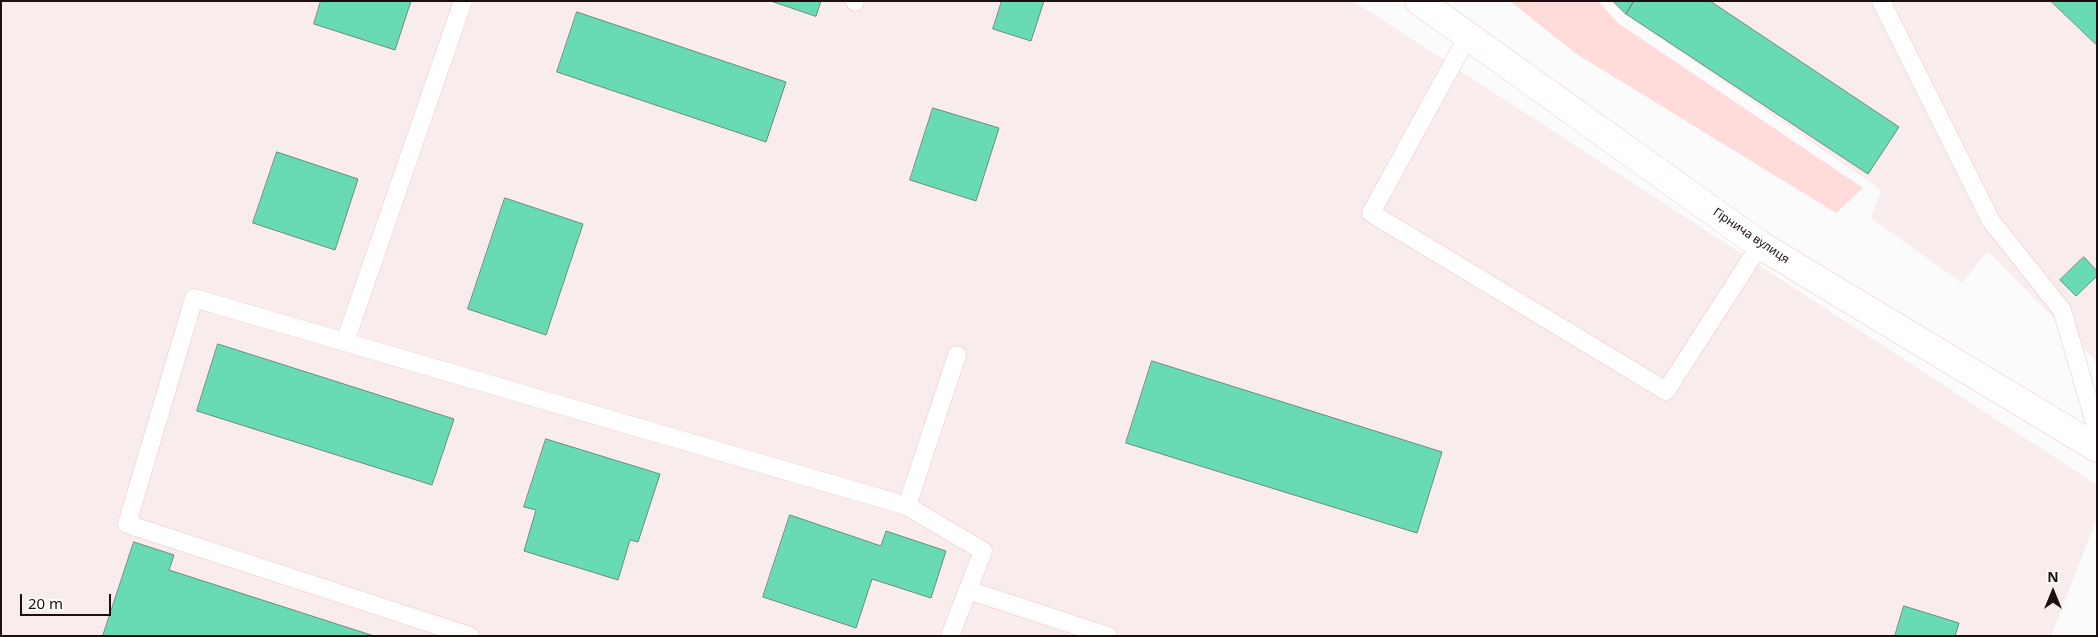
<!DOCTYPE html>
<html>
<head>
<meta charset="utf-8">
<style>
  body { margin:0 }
  #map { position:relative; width:2098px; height:637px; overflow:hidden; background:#fbfbfb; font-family:"Noto Sans",sans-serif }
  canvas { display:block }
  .frame { position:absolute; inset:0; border:2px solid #1d0f0e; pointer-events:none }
  .north { position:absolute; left:2028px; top:567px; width:50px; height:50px; -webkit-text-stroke:4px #fff; paint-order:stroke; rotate:0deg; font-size:14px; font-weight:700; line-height:20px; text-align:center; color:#1d0f0e }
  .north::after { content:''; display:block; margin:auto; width:18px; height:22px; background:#1d0f0e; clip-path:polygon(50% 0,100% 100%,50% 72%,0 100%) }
  .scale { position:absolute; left:20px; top:594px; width:91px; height:22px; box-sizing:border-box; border:2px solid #1d0f0e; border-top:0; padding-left:6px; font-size:15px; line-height:18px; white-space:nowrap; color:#1d0f0e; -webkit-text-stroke:4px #fff; paint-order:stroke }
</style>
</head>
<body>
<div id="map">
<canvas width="2098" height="637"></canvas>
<div class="frame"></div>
<div class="north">N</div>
<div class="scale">20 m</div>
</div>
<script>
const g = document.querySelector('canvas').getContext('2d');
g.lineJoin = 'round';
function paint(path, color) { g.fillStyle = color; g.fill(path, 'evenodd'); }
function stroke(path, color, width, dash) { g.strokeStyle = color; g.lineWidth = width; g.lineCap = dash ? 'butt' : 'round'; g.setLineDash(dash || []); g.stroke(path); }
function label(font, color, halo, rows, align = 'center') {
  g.font = font + ' "Noto Sans",sans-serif'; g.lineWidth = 4.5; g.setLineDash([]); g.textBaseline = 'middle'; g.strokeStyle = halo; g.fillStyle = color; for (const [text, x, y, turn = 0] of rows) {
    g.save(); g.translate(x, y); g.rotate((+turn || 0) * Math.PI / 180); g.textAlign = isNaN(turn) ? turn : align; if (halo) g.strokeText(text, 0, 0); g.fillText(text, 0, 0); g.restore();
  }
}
const built = new Path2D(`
  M1 1H1353L2097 485V518L2051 636H1Z
  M1613 1H2097V362L1988 251 1962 283 1871 218 1881 190 1626 14Z`);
const green = new Path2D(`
  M1510 1H1598L1618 23 1863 188 1836 213 1575 53Z`);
const building = new Path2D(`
  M321 1H411L395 50 314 24Z
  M771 1H821L816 16Z
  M1002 1H1044L1031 41 993 29Z
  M1613 1H1634L1626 14Z
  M1634 1H1710L1899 127 1868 174 1626 14Z
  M2051 1H2097V45Z
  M577 12 786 82 766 142 557 72Z
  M933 108 999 128 976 201 910 180Z
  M277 152 358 179 335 250 253 223Z
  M505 198 583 224 546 335 468 309Z
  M2084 257 2097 271V276L2076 296 2060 280Z
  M218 344 454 419 432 485 197 411Z
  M1152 361 1442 452 1417 533 1126 443Z
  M546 439 660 474 638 542 630 540 618 580 524 551 536 510 524 507Z
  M790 515 881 546 886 531 946 551 931 598 872 579 856 628 763 597Z
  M134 542 174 555 169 570 374 636H103Z
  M1904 606 1959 623 1955 636H1895Z`);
const service = new Path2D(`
  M1881 1 1991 221 2062 310 2097 430
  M855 2V1
  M1468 36 1371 213 1666 391 1760 245
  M345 342 463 1
  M968 590 1108 636
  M470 636 127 524 194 298 907 506
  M950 636 983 551 907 506 957 355`);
const minor = new Path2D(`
  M1419 1 1760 245 2097 448`);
const streetNames = [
  ["Гірнича вулиця",1751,236,34]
];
paint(built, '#f8ecec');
paint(green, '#ffdcda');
paint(building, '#68dbb4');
stroke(building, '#688e7f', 1);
stroke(service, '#f2c7c6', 19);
stroke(minor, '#f2c7c6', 29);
stroke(service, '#fff', 18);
stroke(minor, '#fff', 28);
label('12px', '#1d0f0e', '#fff', streetNames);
</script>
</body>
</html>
